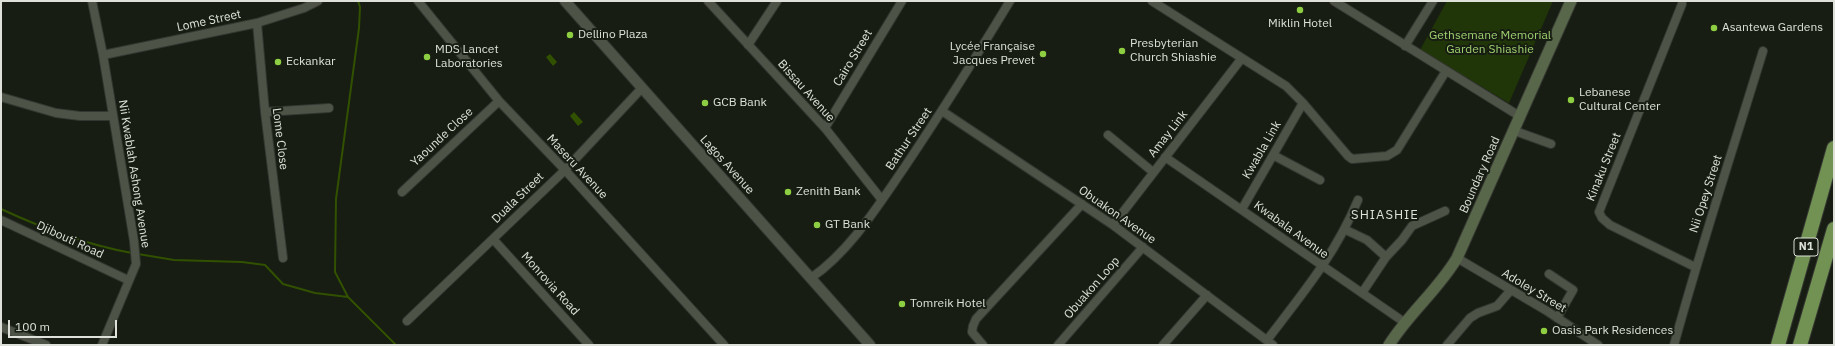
<!DOCTYPE html>
<html>
<head>
<meta charset="utf-8">
<style>
  body { margin:0 }
  #map { position:relative; width:1835px; height:346px; overflow:hidden; background:#171d12; font-family:"IBM Plex Sans",sans-serif }
  canvas { display:block }
  .frame { position:absolute; inset:0; border:2px solid #dde1d9; pointer-events:none }
  .scale { position:absolute; left:8px; top:320px; width:109px; height:18px; box-sizing:border-box; border:2px solid #dde1d9; border-top:0; padding-left:5px; font-size:12px; line-height:14px; white-space:nowrap; color:#dde1d9; -webkit-text-stroke:3px #171d12; paint-order:stroke }
</style>
</head>
<body>
<div id="map">
<canvas width="1835" height="346"></canvas>
<div class="frame"></div>
<div class="scale">100 m</div>
</div>
<script>
const g = document.querySelector('canvas').getContext('2d');
g.lineJoin = 'round';
function paint(path, color) { g.fillStyle = color; g.fill(path, 'evenodd'); }
function stroke(path, color, width, dash) { g.strokeStyle = color; g.lineWidth = width; g.lineCap = dash ? 'butt' : 'round'; g.setLineDash(dash || []); g.stroke(path); }
function label(font, color, halo, rows, align = 'center') {
  g.font = font + ' "IBM Plex Sans",sans-serif'; g.lineWidth = 4; g.setLineDash([]); g.textBaseline = 'middle'; g.strokeStyle = halo; g.fillStyle = color; for (const [text, x, y, turn = 0] of rows) {
    g.save(); g.translate(x, y); g.rotate((+turn || 0) * Math.PI / 180); g.textAlign = isNaN(turn) ? turn : align; if (halo) g.strokeText(text, 0, 0); g.fillText(text, 0, 0); g.restore();
  }
}
const green = new Path2D(`
  M1447 1H1553L1509 103 1420 50Z`);
const water = new Path2D(`
  M550 54 557 62 553 66 546 57Z
  M574 112 583 122 578 126 570 116Z`);
const stream = new Path2D(`
  M1 209C42 228 87 245 132 253
  M138 254 174 260 242 262 265 265 283 284 315 293 348 297 396 345
  M348 297 335 272 336 199 359 28 360 7 358 1`);
const minor = new Path2D(`
  M92 1 103 55 134 241 136 264 102 345
  M418 1 499 101 565 170 724 345
  M708 1 825 128 882 200
  M1152 1 1286 86 1303 103 1348 156 1352 159 1387 156 1397 150 1446 71
  M1334 1 1521 117
  M1682 4 1599 212 1602 218 1610 225 1695 267
  M257 23 265 112 283 258
  M748 45 777 1
  M1405 46 1433 1
  M103 55 257 23 304 8 318 1
  M1 97 56 113 80 116H112
  M942 111 1113 225 1273 345
  M265 112 329 108
  M825 128 902 1
  M1515 131 1551 144
  M1108 135 1153 172
  M1273 155 1320 180
  M1165 157 1404 322
  M402 192 499 101
  M1242 209 1303 103
  M1 220 128 280
  M1113 225 1242 58
  M1346 230 1367 240 1386 257
  M493 239 589 345
  M1457 258 1547 311 1598 345
  M1549 274 1573 290 1557 318
  M811 278C850 251 877 207 904 168 941 113 976 57 1010 1
  M1362 293 1386 257 1402 240 1412 226 1445 211
  M407 321 565 170 642 88
  M1 327 46 345
  M1267 340C1303 293 1335 255 1358 200
  M983 345 972 332 973 326 976 319 1082 204
  M1058 345 1143 247
  M1163 345 1207 295
  M1447 345 1470 318 1478 313 1497 306 1511 290
  M1674 345C1701 246 1733 149 1763 51`);
const tertiary = new Path2D(`
  M565 1 870 345`);
const secondary = new Path2D(`
  M1389 345C1409 313 1438 290 1457 258L1571 1`);
const motorway = new Path2D(`
  M1778 345 1834 148
  M1800 345 1834 229`);
const markers = [
  [1300,10,4,"#8ece43"],
  [1714,28,4,"#8ece43"],
  [570,35,4,"#8ece43"],
  [1122,51,4,"#8ece43"],
  [1043,54,4,"#8ece43"],
  [427,57,4,"#8ece43"],
  [278,62,4,"#8ece43"],
  [1571,100,4,"#8ece43"],
  [705,103,4,"#8ece43"],
  [788,192,4,"#8ece43"],
  [817,225,4,"#8ece43"],
  [902,304,4,"#8ece43"],
  [1544,331,4,"#8ece43"]
];
const shields = [
  [1806,247,24]
];
const shieldNames = [
  ["N1",1806,247]
];
const streetNames = [
  ["Lome Street",209,21,-12],
  ["Cairo Street",853,58,-59],
  ["Bissau Avenue",806,91,48],
  ["Amay Link",1168,134,-52],
  ["Yaounde Close",442,137,-43],
  ["Lome Close",280,139,83],
  ["Bathur Street",909,139,-56],
  ["Kwabla Link",1262,150,-60],
  ["Lagos Avenue",727,165,48],
  ["Maseru Avenue",577,167,47],
  ["Kinaku Street",1604,167,-68],
  ["Nii Kwablah Ashong Avenue",134,174,81],
  ["Boundary Road",1480,175,-66],
  ["Nii Opey Street",1706,194,-72],
  ["Duala Street",518,198,-44],
  ["Obuakon Avenue",1117,215,35],
  ["Kwabala Avenue",1291,230,36],
  ["Djibouti Road",70,240,25],
  ["Monrovia Road",550,284,48],
  ["Obuakon Loop",1092,288,-49],
  ["Adoley Street",1534,291,31]
];
const poiNames = [
  ["Miklin Hotel",1300,24,"center"],
  ["Asantewa Gardens",1722,28],
  ["Dellino Plaza",578,35],
  ["Presbyterian",1130,44],
  ["Church Shiashie",1130,58],
  ["Lycée Française",1035,47,"right"],
  ["Jacques Prevet",1035,61,"right"],
  ["MDS Lancet",435,50],
  ["Laboratories",435,64],
  ["Eckankar",286,62],
  ["Lebanese",1579,93],
  ["Cultural Center",1579,107],
  ["GCB Bank",713,103],
  ["Zenith Bank",796,192],
  ["GT Bank",825,225],
  ["Tomreik Hotel",910,304],
  ["Oasis Park Residences",1552,331]
];
const parkNames = [
  ["Gethsemane Memorial",1490,36],
  ["Garden Shiashie",1490,50]
];
const neighbourhoodNames = [
  ["SHIASHIE",1385,215]
];
paint(green, '#213608');
paint(water, '#315100');
stroke(stream, '#315100', 2);
stroke(minor, '#343731', 10);
stroke(tertiary, '#343731', 12);
stroke(secondary, '#343731', 13);
stroke(motorway, '#343731', 16);
stroke(minor, '#4d5447', 8);
stroke(tertiary, '#4d5447', 10);
stroke(secondary, '#58674a', 11);
stroke(motorway, '#719252', 14);
for (const [x, y, r, color] of markers) { const dot = new Path2D(); dot.arc(x, y, r, 0, 2 * Math.PI); g.fillStyle = color; g.fill(dot); stroke(dot, '#171d12', 1.5); }
for (const [x, y, w] of shields) { const box = new Path2D(); box.roundRect(x - w / 2, y - 9, w, 18, 3); g.fillStyle = '#171d12'; g.fill(box); stroke(box, '#dde1d9', 1); }
label('bold 11px', '#dde1d9', null, shieldNames);
label('12px', '#dde1d9', '#171d12', streetNames);
label('12px', '#dde1d9', '#171d12', poiNames, 'left');
label('12px', '#a0d26f', '#171d12', parkNames);
g.letterSpacing = '1px';
label('13px', '#dde1d9', '#171d12', neighbourhoodNames);
g.letterSpacing = '0px';
</script>
</body>
</html>
